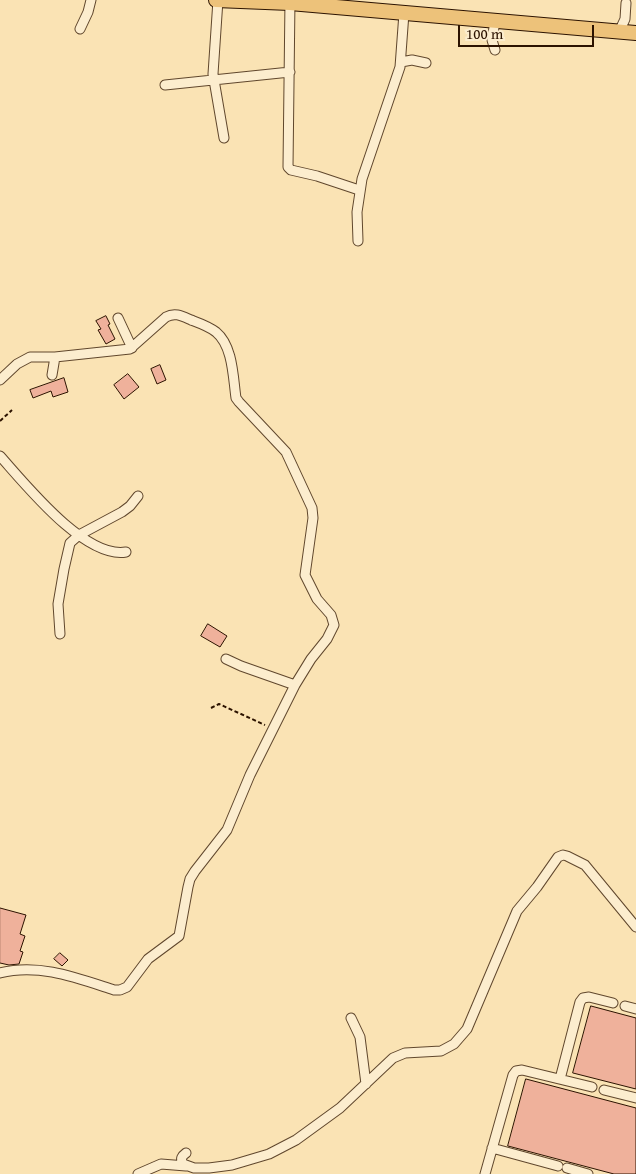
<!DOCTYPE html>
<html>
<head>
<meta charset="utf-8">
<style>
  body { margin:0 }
  #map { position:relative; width:636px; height:1174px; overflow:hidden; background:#fae3b4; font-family:"Gentium Book Plus",serif }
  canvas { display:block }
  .scale { position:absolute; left:458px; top:25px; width:136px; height:22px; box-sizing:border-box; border:2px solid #2c1300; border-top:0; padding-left:6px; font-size:15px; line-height:18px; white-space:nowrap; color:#2c1300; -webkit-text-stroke:4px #fcedce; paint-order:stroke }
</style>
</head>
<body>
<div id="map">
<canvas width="636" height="1174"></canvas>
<div class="scale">100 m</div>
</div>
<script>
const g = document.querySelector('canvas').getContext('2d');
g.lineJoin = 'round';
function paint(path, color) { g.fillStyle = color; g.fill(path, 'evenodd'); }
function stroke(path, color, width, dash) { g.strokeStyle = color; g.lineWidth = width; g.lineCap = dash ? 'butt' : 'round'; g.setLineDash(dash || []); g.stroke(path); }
const building = new Path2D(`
  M106 316 110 324 108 325 115 339 106 344 98 330 101 329 96 321Z
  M160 365 166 380 157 384 151 369Z
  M128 374 139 387 124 399 114 385Z
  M64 378 68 392 53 397 51 391 33 398 30 390Z
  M208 624 227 636 220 647 201 636Z
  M0 908 26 915 20 934 25 936 20 951 23 952 19 964 9 965 0 963Z
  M60 953 68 960 62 966 54 959Z
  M591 1006 636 1018V1089L573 1073Z
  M526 1079 636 1108V1174H614L508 1146Z`);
const path = new Path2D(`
  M0 421 12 410
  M211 708 219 704 265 725`);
const minor = new Path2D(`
  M218 0 213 74 224 138
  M290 0 288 167 291 170 317 176 359 190
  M495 21 492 40 495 50
  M80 29 88 12 91 0
  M619 32 625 19 626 3
  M401 62 412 60 426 63
  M165 85 290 72
  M358 241 357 212 362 179 400 67 404 13
  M118 318 132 348
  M52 375 55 357
  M0 380 17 364 30 357H55L130 349 166 317C175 312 182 316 191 320 199 323 208 326 216 332 233 346 233 377 236 398L239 402 286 452 312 508 313 518 305 575 317 599 331 615 334 625 327 639 311 659 295 685 250 775 227 830 195 871 190 879 188 887 179 936 148 959 127 987 120 990H114C77 978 39 963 0 973
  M0 456C26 485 85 559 126 552
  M60 634 58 604 64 569 70 543 79 535 122 512 130 506 138 496
  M226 659 241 666 295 685
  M625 1006 636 1009
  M351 1018 360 1037 366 1084
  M560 1079 580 1002 583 998 589 997 613 1003
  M604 1090 636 1098
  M492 1148 558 1166
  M186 1153C182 1156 180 1158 183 1164L194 1168H209L232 1165 269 1154 296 1140 340 1108 393 1058 405 1053 441 1051 454 1044 467 1029 517 911 537 887 558 857 563 855 567 856 585 865 636 927
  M567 1168 588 1174
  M138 1174 161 1164 186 1166
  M485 1174 513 1075 516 1071 522 1070 592 1087`);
const highway = new Path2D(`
  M216 0 290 3 636 33`);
paint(building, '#efb19b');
stroke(building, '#2c1300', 1);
stroke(minor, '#60472d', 11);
stroke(highway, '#2c1300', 16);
stroke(path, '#2c1300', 2, [4, 2.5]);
stroke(minor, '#fcedce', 9);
stroke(highway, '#edc27a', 14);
</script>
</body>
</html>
